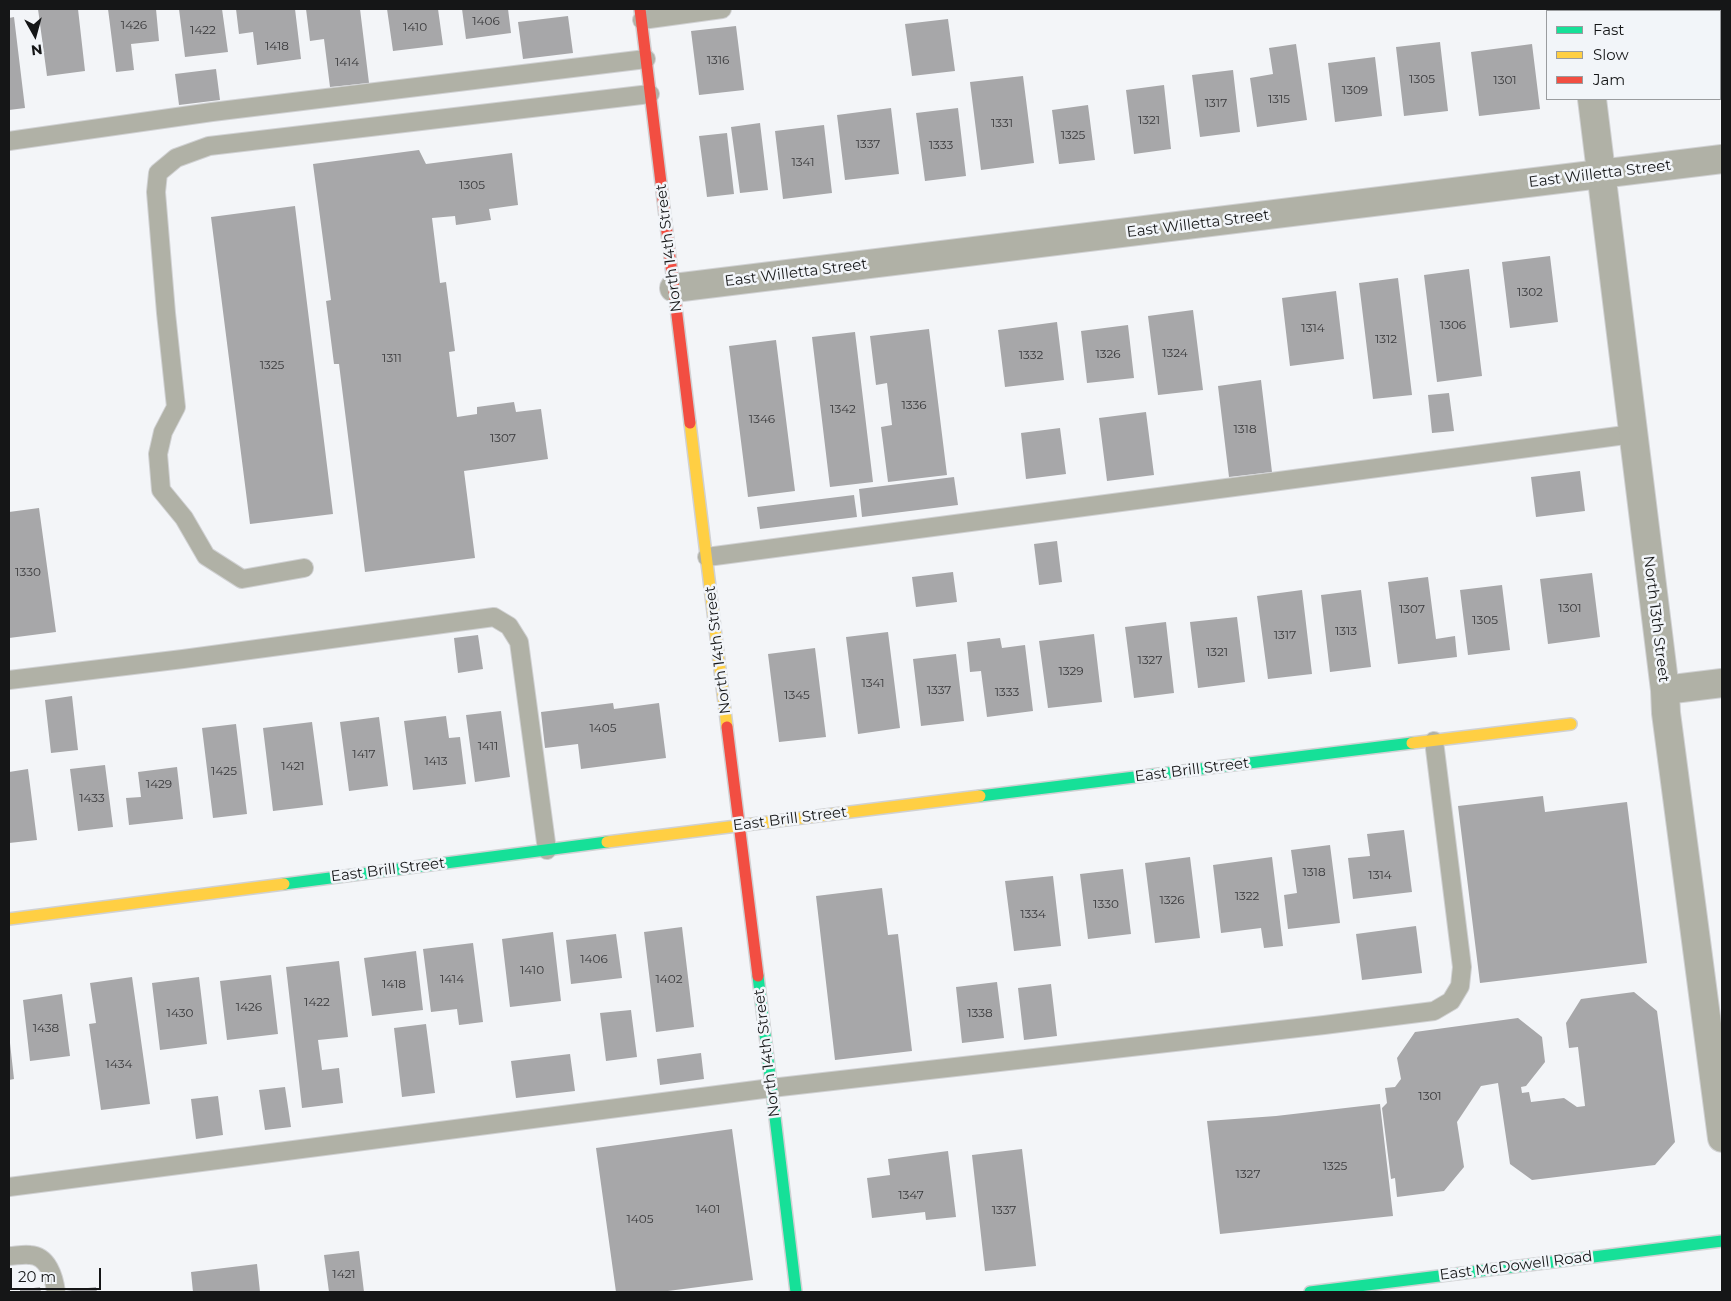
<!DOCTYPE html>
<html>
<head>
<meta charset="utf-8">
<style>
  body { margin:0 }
  #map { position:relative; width:1731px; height:1301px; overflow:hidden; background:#f3f5f8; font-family:Montserrat,sans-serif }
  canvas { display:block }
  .frame { position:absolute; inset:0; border:10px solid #151617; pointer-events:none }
  .legend { position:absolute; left:1546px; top:10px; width:175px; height:90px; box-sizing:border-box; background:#f2f5f9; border:1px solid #9a9c9f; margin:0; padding:6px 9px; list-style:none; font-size:15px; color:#151617 }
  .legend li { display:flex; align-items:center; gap:10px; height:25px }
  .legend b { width:25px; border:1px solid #9a9c9f }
  .north { position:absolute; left:10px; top:10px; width:50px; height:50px; -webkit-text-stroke:4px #f2f5f9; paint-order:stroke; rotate:173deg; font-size:14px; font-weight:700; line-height:20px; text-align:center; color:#151617 }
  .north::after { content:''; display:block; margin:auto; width:18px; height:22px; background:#151617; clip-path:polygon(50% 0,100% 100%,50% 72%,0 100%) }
  .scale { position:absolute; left:10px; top:1268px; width:91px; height:22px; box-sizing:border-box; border:2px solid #151617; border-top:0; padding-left:6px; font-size:15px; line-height:18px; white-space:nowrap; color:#151617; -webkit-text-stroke:4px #f2f5f9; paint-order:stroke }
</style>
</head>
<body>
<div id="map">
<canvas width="1731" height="1301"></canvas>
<div class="frame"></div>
<ul class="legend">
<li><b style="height:6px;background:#16e098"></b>Fast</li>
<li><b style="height:6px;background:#ffcf43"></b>Slow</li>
<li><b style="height:6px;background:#f24e42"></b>Jam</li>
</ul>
<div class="north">N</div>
<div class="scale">20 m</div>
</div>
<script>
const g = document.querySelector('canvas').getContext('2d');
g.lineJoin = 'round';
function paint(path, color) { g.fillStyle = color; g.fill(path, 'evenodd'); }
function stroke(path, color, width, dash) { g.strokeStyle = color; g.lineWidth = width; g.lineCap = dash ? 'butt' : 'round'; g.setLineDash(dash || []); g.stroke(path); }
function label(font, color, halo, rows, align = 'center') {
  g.font = font + ' Montserrat,sans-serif'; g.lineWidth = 5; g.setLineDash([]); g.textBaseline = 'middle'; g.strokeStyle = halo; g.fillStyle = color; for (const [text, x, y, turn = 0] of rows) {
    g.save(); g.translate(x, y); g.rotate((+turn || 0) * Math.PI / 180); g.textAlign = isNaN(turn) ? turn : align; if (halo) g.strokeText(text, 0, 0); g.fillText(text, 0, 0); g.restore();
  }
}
const building = new Path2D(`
  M38 9H78L85 71 47 76Z
  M108 9H156L159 41 131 44 134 70 116 72Z
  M179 9H222L228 52 185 57Z
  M236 9H295L301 59 257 65 253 32 239 34Z
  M306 9H360L369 83 330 87 324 39 310 41Z
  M387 9H438L443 45 393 51Z
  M462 9H508L511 33 466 39Z
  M568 16 573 53 523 59 518 22Z
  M14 17 25 108 9 110V18Z
  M948 19 955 71 912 76 905 24Z
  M736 26 744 90 699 95 691 31Z
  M1440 42 1448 111 1404 116 1396 47Z
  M1296 44 1307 120 1257 127 1250 78 1273 74 1269 48Z
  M1532 44 1540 109 1479 116 1471 52Z
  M1375 57 1382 116 1335 122 1328 63Z
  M216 69 220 100 179 105 175 74Z
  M1233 70 1240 132 1200 137 1192 75Z
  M1023 76 1034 163 981 170 970 82Z
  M1164 85 1171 149 1134 154 1126 90Z
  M1088 105 1095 160 1059 164 1052 110Z
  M891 108 899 174 845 180 837 115Z
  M958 108 966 176 925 181 916 113Z
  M760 123 768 190 740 193 731 127Z
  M824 125 832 193 783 199 775 131Z
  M727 133 734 194 707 197 699 136Z
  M419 150 426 164 512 153 518 205 489 209 491 220 456 225 455 216 432 218 440 283 446 282 455 351 449 352 457 417 477 414V407L514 402 516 412 541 409 548 459 464 471 475 558 365 572 339 364H334L326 301 331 300 313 164Z
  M295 206 333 514 250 524 211 217Z
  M1550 256 1558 322 1510 328 1502 262Z
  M1469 269 1482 376 1437 382 1424 275Z
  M1398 278 1412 395 1373 399 1359 283Z
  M1336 291 1344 359 1290 366 1282 298Z
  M1193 310 1203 390 1158 395 1148 316Z
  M1057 322 1064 380 1005 387 998 330Z
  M1128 325 1134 378 1087 383 1081 331Z
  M929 329 947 475 888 482 881 427 892 425 887 383 876 385 870 336Z
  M855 332 873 482 830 487 812 337Z
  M776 340 795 491 748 497 729 346Z
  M1261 380 1272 472 1229 477 1218 386Z
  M1449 393 1454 431 1432 433 1428 395Z
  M1146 412 1154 475 1107 481 1099 418Z
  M1060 428 1066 474 1026 479 1021 433Z
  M1580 471 1585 511 1536 517 1531 477Z
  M954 477 958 505 862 517 859 489Z
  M854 495 857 517 760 529 757 507Z
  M39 508 56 632 9 638V512Z
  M1057 541 1062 582 1039 585 1034 544Z
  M953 572 957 602 916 607 912 577Z
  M1592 573 1600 637 1548 644 1540 579Z
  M1428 577 1436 639 1455 636 1457 657 1398 664 1388 582Z
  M1502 585 1510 650 1468 655 1460 590Z
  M1302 590 1312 674 1268 679 1257 596Z
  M1361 590 1371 667 1330 672 1321 595Z
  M1237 617 1245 682 1198 688 1190 622Z
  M1166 622 1174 693 1134 698 1125 627Z
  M888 632 900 728 858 734 846 637Z
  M1094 634 1102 702 1048 708 1039 641Z
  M478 635 483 669 458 673 454 638Z
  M1000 638 1002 648 1025 645 1033 711 987 717 981 671 970 672 967 642Z
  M815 648 826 737 779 742 768 654Z
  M956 654 964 721 921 726 913 659Z
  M72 696 78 750 51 753 45 700Z
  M613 703 614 709 659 703 666 758 581 769 578 744 545 748 541 712Z
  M501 711 510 777 475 782 466 715Z
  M446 716 449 738 460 737 466 784 413 790 404 721Z
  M379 717 388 786 349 791 340 722Z
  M312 722 323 805 273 811 263 728Z
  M236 724 247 814 213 818 202 728Z
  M105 765 113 827 78 831 70 769Z
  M177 767 183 819 129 825 126 798 141 797 138 772Z
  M28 769 37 840 9 843V772Z
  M1543 796 1545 812 1627 802 1647 963 1480 983 1458 806Z
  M1404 830 1412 892 1353 899 1348 858 1370 856 1367 834Z
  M1330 845 1340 923 1288 929 1284 895 1297 893 1291 850Z
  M1190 857 1200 938 1155 943 1145 863Z
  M1272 857 1283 946 1264 948 1261 928 1221 933 1213 865Z
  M1123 869 1131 934 1088 939 1080 874Z
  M1053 876 1061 946 1014 951 1005 881Z
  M882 888 888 935 898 934 912 1051 835 1060 816 896Z
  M1416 926 1422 973 1362 980 1356 934Z
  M682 927 694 1027 656 1032 644 932Z
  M553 932 561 1001 510 1007 502 939Z
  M616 934 622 978 571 984 566 940Z
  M473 943 483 1022 459 1025 457 1009 431 1012 423 949Z
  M416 951 423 1010 372 1016 364 958Z
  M339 961 348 1037 318 1040 322 1070 339 1068 343 1103 302 1108 286 967Z
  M271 975 278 1034 227 1040 220 981Z
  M132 977 150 1104 101 1110 89 1024 96 1023 90 983Z
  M199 977 207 1044 160 1050 152 983Z
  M997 982 1004 1038 962 1043 956 987Z
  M1051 984 1057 1036 1024 1040 1018 988Z
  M1634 992 1657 1011 1675 1142 1655 1165 1532 1180 1510 1164 1498 1083 1481 1086 1457 1122 1464 1167 1444 1191 1397 1197 1395 1178 1391 1179 1382 1108 1387 1103 1385 1088 1395 1087 1401 1079 1397 1058 1415 1032 1518 1018 1542 1037 1545 1062 1526 1086 1521 1087 1522 1093 1529 1092 1531 1102 1564 1098 1577 1107 1585 1106 1578 1047 1569 1048 1566 1023 1581 999Z
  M62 994 70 1056 30 1061 23 1000Z
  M631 1010 637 1057 606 1061 600 1013Z
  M426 1024 435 1093 402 1097 394 1028Z
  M9 1043H10L14 1079 9 1080Z
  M701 1053 704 1079 660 1085 657 1059Z
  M570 1054 575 1091 516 1098 511 1061Z
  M285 1087 291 1127 265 1130 259 1090Z
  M218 1096 223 1135 196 1139 191 1099Z
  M1380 1104 1393 1216 1220 1234 1207 1121 1276 1116Z
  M732 1129 753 1280 660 1292H616L596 1148Z
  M1022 1149 1036 1266 985 1271 972 1155Z
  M948 1151 956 1217 926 1220 925 1212 872 1218 867 1178 890 1175 888 1159Z
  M359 1251 364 1292H329L324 1255Z
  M257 1264 260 1292H193L191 1272Z
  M40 1287 41 1292H20V1290Z
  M96 1287 97 1292H64V1291Z`);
const lane = new Path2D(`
  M642 20 722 9
  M9 141 212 112 646 59
  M707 557 1633 434
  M304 568 242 579 206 556 184 518 161 490 158 454 163 432 176 407 166 313 156 192 158 173 176 158 209 146 650 94
  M9 680 183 659 494 617 509 626 519 642 547 850
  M9 1187 771 1088 1324 1025 1434 1011 1451 1001 1460 986 1462 967 1434 741
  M9 1256C15 1256 23 1254 30 1255 48 1256 54 1277 56 1292`);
const street = new Path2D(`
  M1581 9V11
  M1592 99 1665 690 1666 713 1722 1138
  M674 288 1722 159
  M1665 690 1722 683`);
const fast = new Path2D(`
  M980 796 1412 743
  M284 884 607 842
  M758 976 796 1292
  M1310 1292 1722 1241`);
const slow = new Path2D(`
  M690 423 727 727
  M1412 743 1571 724
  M607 842 980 796
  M9 919 284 884`);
const jam = new Path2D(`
  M640 9 690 423
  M727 727 758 976`);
const numberNames = [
  ["1406",486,21],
  ["1426",134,25],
  ["1410",415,27],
  ["1422",203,30],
  ["1418",277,46],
  ["1316",718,60],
  ["1414",347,62],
  ["1305",1422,79],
  ["1301",1505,80],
  ["1309",1355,90],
  ["1315",1279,99],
  ["1317",1216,103],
  ["1321",1149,120],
  ["1331",1002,123],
  ["1325",1073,135],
  ["1337",868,144],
  ["1333",941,145],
  ["1341",803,162],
  ["1305",472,185],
  ["1302",1530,292],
  ["1306",1453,325],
  ["1314",1313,328],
  ["1312",1386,339],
  ["1324",1175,353],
  ["1326",1108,354],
  ["1332",1031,355],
  ["1311",392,358],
  ["1325",272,365],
  ["1336",914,405],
  ["1342",843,409],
  ["1346",762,419],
  ["1318",1245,429],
  ["1307",503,438],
  ["1330",28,572],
  ["1301",1570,608],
  ["1307",1412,609],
  ["1305",1485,620],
  ["1313",1346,631],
  ["1317",1285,635],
  ["1321",1217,652],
  ["1327",1150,660],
  ["1329",1071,671],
  ["1341",873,683],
  ["1337",939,690],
  ["1333",1007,692],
  ["1345",797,695],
  ["1405",603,728],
  ["1411",488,746],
  ["1417",364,754],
  ["1413",436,761],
  ["1421",293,766],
  ["1425",224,771],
  ["1429",159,784],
  ["1433",92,798],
  ["1318",1314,872],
  ["1314",1380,875],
  ["1322",1247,896],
  ["1326",1172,900],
  ["1330",1106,904],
  ["1334",1033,914],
  ["1406",594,959],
  ["1410",532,970],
  ["1414",452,979],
  ["1402",669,979],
  ["1418",394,984],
  ["1422",317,1002],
  ["1426",249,1007],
  ["1430",180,1013],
  ["1338",980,1013],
  ["1438",46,1028],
  ["1434",119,1064],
  ["1301",1430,1096],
  ["1325",1335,1166],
  ["1327",1248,1174],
  ["1347",911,1195],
  ["1401",708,1209],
  ["1337",1004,1210],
  ["1405",640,1219],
  ["1421",344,1274]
];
const streetNames = [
  ["East Willetta Street",1600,174,-7],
  ["East Willetta Street",1198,224,-7],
  ["North 14th Street",669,248,-97],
  ["East Willetta Street",796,273,-7],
  ["North 13th Street",1656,619,83],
  ["North 14th Street",718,650,-97],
  ["East Brill Street",1192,770,-7],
  ["East Brill Street",790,819,-7],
  ["East Brill Street",388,870,-7],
  ["North 14th Street",767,1053,-97],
  ["East McDowell Road",1516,1266,-7]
];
paint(building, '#a7a7a9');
stroke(lane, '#d0d1d3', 20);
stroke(street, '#d0d1d3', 30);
stroke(fast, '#d0d1d3', 14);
stroke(slow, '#d0d1d3', 14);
stroke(jam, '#d0d1d3', 14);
stroke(lane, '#b0b1a6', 18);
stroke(street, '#b0b1a6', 28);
stroke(fast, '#16e098', 11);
stroke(slow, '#ffcf43', 11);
stroke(jam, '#f24e42', 11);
label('12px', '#3a3a3c', null, numberNames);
label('15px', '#151617', '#f2f5f9', streetNames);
</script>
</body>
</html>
